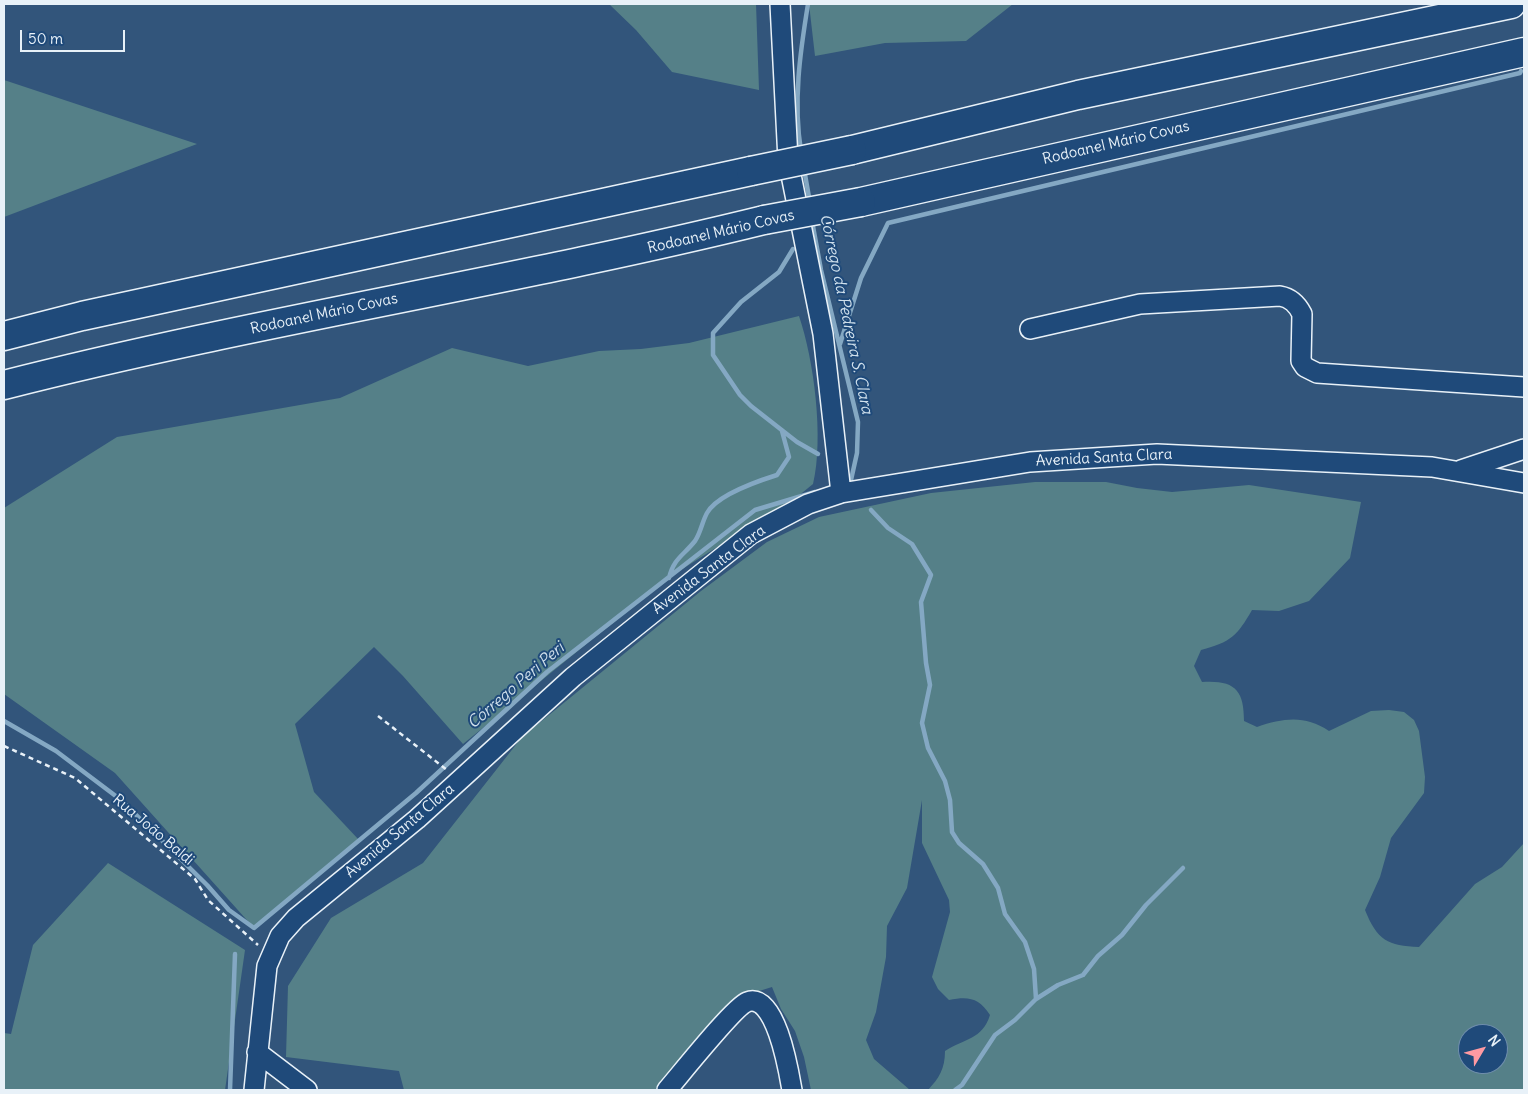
<!DOCTYPE html>
<html>
<head>
<meta charset="utf-8">
<style>
  body { margin:0 }
  #map { position:relative; width:1528px; height:1094px; overflow:hidden; background:#32557b; font-family:Delius,sans-serif }
  canvas { display:block }
  .frame { position:absolute; inset:0; border:5px solid #e8f1f8; pointer-events:none }
  .north { position:absolute; left:1458px; top:1024px; width:50px; height:50px; box-sizing:border-box; background:#1f4a7a; border:1px solid #6f8dac; border-radius:50%; rotate:53deg; font-size:14px; font-weight:700; line-height:20px; text-align:center; color:#e8f1f8 }
  .north::after { content:''; display:block; margin:auto; width:18px; height:22px; background:#ff9aa2; clip-path:polygon(50% 0,100% 100%,50% 72%,0 100%) }
  .scale { position:absolute; left:20px; top:30px; width:105px; height:22px; box-sizing:border-box; border:2px solid #e8f1f8; border-top:0; padding-left:6px; font-size:15px; line-height:18px; white-space:nowrap; color:#e8f1f8; -webkit-text-stroke:4px #1f4a7a; paint-order:stroke }
</style>
</head>
<body>
<div id="map">
<canvas width="1528" height="1094"></canvas>
<div class="frame"></div>
<div class="north">N</div>
<div class="scale">50 m</div>
</div>
<script>
const g = document.querySelector('canvas').getContext('2d');
g.lineJoin = 'round';
function paint(path, color) { g.fillStyle = color; g.fill(path, 'evenodd'); }
function stroke(path, color, width, dash) { g.strokeStyle = color; g.lineWidth = width; g.lineCap = dash ? 'butt' : 'round'; g.setLineDash(dash || []); g.stroke(path); }
function label(font, color, halo, rows, align = 'center') {
  g.font = font + ' Delius,sans-serif'; g.lineWidth = 4; g.setLineDash([]); g.textBaseline = 'middle'; g.strokeStyle = halo; g.fillStyle = color; for (const [text, x, y, turn = 0] of rows) {
    g.save(); g.translate(x, y); g.rotate((+turn || 0) * Math.PI / 180); g.textAlign = isNaN(turn) ? turn : align; if (halo) g.strokeText(text, 0, 0); g.fillText(text, 0, 0); g.restore();
  }
}
const green = new Path2D(`
  M609 4H756L759 90 672 72 636 30Z
  M809 4H1013L966 41 885 43 815 56Z
  M4 80 197 144 4 217Z
  M799 316C814 360 824 438 813 484L797 497 668 578 463 744 403 676 374 647 295 724 314 792 359 840 254 928 115 773 4 694V508L117 437 340 398 452 348 528 366 599 351 641 349 689 343Z
  M1035 482H1106L1137 488 1172 492 1249 485 1361 502 1350 558 1309 601 1279 611 1252 610C1237 636 1231 642 1201 650L1194 666 1202 682C1235 680 1244 690 1244 721L1257 727C1284 718 1305 715 1329 731L1371 711 1389 710 1404 712 1414 720 1419 731 1425 777 1424 793 1391 838 1380 877 1365 910C1377 940 1388 946 1419 947L1475 884 1502 867 1524 843V1090H928C939 1078 945 1069 945 1051 965 1038 982 1040 990 1015 979 998 969 996 949 1000L938 989 932 977 950 912 949 900 922 843V800L907 888 887 926 886 957 876 1012 866 1040 874 1059 910 1090H811L804 1057 795 1031 781 1009 772 987 756 992 662 1090H404L399 1071 286 1057 288 986 331 918 423 863 522 737 701 591 767 542 819 517 931 493ZM1468 1034H1498V1064H1468Z
  M108 863 245 950 225 1090H4V1033L11 1034 33 945Z`);
const stream = new Path2D(`
  M801 151C793 102 800 53 808 4
  M804 169 810 203
  M812 221 821 270 858 422 857 453 851 480
  M793 249 779 272 741 302 713 333V355L740 395 751 406 797 442 818 454
  M840 344 861 278 888 223 1520 73 1521 71
  M871 510 888 528 912 544 931 575 921 602 926 663 930 685 922 723 928 748 945 781 950 800 952 832 959 843 983 864 998 888 1005 914 1025 942 1034 969 1036 999
  M669 578C674 558 683 556 695 541 701 532 702 522 707 513 717 495 758 481 777 475L789 457 782 431
  M4 721 56 751 121 800 207 885 229 910 254 928 416 793 547 672 755 510 815 492
  M230 1090 235 954
  M955 1090 962 1085 995 1035 1015 1020 1036 999 1058 985 1083 975 1098 956 1122 935 1146 905 1183 868`);
const path = new Path2D(`
  M378 716 447 770
  M4 746 75 778 195 879 208 900 258 945`);
const minor = new Path2D(`
  M780 4 788 160 823 334 841 493
  M1030 329 1140 304 1280 296C1291 298 1297 304 1302 314L1301 361 1305 367 1317 373 1524 387
  M1461 470 1524 449
  M257 1052 307 1090
  M254 1090 267 966 280 936 296 918 417 819 573 677 751 534 808 504 841 493 1030 462 1157 454 1432 467 1524 483
  M667 1090C680 1075 734 1007 747 1002 776 991 789 1073 792 1090`);
const highway = new Path2D(`
  M852 150 1078 95 1511 4
  M861 202 1524 52
  M4 336 82 316 751 171
  M4 385C255 321 512 282 764 220`);
const highwayBridge = new Path2D(`
  M751 171 852 150
  M764 220 861 202`);
const streetNames = [
  ["Rodoanel Mário Covas",1116,143,-13],
  ["Rodoanel Mário Covas",721,232,-13],
  ["Rodoanel Mário Covas",324,314,-12],
  ["Avenida Santa Clara",1104,458,-3],
  ["Avenida Santa Clara",709,570,-37],
  ["Rua João Baldi",153,830,40],
  ["Avenida Santa Clara",400,831,-40]
];
const waterNames = [
  ["Córrego da Pedreira S. Clara",846,314,78],
  ["Córrego Peri Peri",516,686,-41]
];
paint(green, '#558088');
stroke(stream, '#84a8c3', 4.5);
stroke(minor, '#e8f1f8', 22);
stroke(highway, '#e8f1f8', 31);
stroke(path, '#e8f1f8', 2.5, [5, 4]);
stroke(minor, '#1f4a7a', 19);
stroke(highway, '#1f4a7a', 28);
stroke(highwayBridge, '#e8f1f8', 31, []);
stroke(highwayBridge, '#1f4a7a', 28);
label('15px', '#e8f1f8', '#1f4a7a', streetNames);
label('italic 16px', '#cfdfeb', '#1f4a7a', waterNames);
</script>
</body>
</html>
